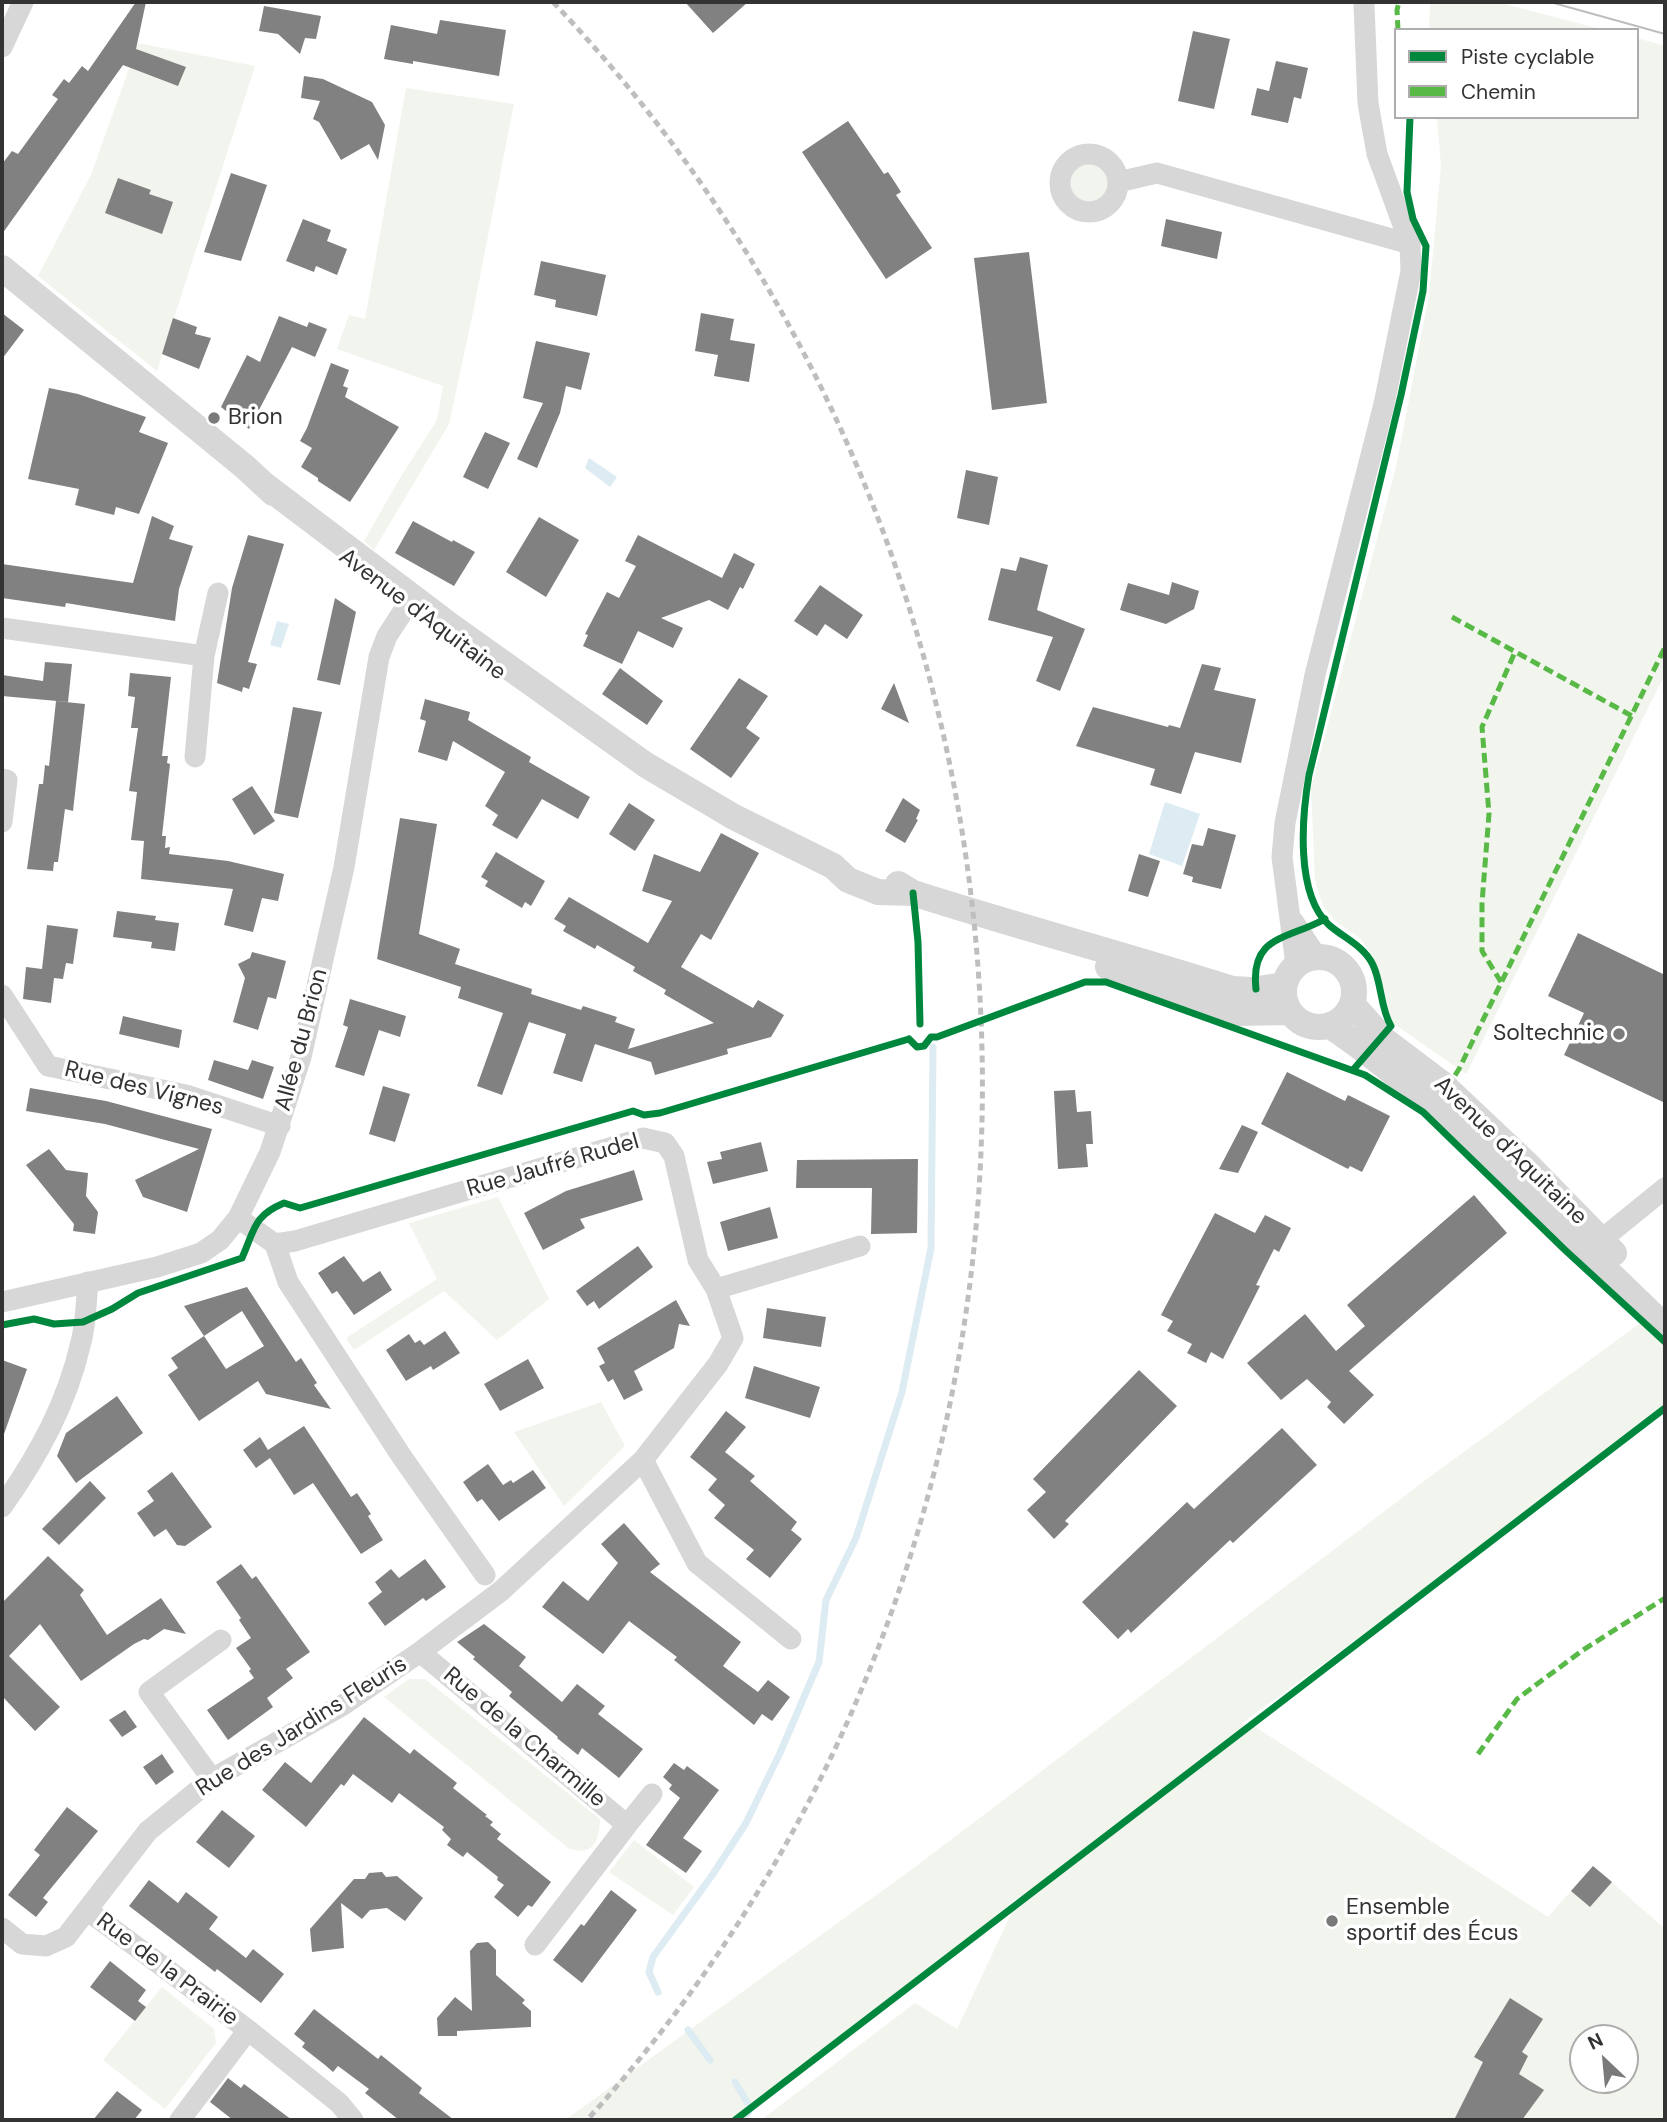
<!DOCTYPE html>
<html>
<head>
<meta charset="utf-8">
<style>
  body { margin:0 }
  #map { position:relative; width:1667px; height:2122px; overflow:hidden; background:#fff; font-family:"DM Sans",sans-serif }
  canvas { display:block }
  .frame { position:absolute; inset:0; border:4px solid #333; pointer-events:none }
  .legend { position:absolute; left:1394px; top:28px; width:245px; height:91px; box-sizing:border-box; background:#fff; border:2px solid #adadad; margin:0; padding:9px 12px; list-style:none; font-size:21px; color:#333 }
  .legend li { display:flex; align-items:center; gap:14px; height:35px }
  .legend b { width:35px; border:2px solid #adadad }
  .north { position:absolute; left:1569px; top:2024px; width:70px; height:70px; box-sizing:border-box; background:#fff; border:2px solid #adadad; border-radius:50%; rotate:334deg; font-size:19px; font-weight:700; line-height:28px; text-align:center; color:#333 }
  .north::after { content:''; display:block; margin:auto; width:24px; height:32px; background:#7a7a7a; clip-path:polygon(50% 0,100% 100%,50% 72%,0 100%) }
</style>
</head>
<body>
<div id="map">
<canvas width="1667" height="2122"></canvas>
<div class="frame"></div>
<ul class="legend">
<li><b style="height:9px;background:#00873e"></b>Piste cyclable</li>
<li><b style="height:9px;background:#58b947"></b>Chemin</li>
</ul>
<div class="north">N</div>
</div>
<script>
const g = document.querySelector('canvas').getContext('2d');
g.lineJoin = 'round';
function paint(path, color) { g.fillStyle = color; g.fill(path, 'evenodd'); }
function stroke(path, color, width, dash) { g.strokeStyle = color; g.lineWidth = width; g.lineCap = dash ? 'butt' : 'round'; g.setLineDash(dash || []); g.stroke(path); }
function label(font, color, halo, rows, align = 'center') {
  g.font = font + ' "DM Sans",sans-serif'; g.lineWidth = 7; g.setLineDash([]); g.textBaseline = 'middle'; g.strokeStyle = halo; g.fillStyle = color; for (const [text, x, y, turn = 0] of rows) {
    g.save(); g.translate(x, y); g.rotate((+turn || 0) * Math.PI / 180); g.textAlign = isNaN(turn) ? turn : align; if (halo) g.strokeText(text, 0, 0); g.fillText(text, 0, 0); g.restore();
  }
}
const green = new Path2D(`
  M1430 2H1497L1604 30H1429Z
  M1637 38 1665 46V674L1466 1074 1394 1024 1386 1005 1373 957 1360 938 1335 921 1323 906 1315 880 1311 788 1396 467 1429 295 1441 166 1437 117H1637Z
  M138 43 255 66 157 371 38 276 91 175Z
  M406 88 514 104 473 312 449 424 374 550 364 541 400 478 437 420 443 386 337 349 349 315 365 319Z
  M1069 184a20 20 0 1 1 40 0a20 20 0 1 1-40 0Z
  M498 1197 549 1299 497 1340 444 1291 354 1350 346 1338 437 1279 409 1223Z
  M1665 1305V1413L1241 1724H1251L1548 1917 1593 1866 1663 1927 1665 1925V2120H761L915 2003 957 2029 1019 1897 742 2120H565L911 1870 1431 1476ZM1583 2038H1625V2080H1583Z
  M601 1402 625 1446 564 1506 514 1432Z
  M409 1679H425L600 1819C599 1841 594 1857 568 1848L384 1697Z
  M634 1840 694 1887 673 1915 609 1872Z
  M162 1987 214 2029 216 2043 165 2109 103 2060Z`);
const water = new Path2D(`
  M589 458 617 477 610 487 585 468Z
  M277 621 289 624 281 648 270 645Z
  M1165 802 1200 814 1182 866 1149 854Z`);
const stream = new Path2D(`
  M658 1992 649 1972 653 1957 713 1874 746 1823 780 1753 819 1662 826 1600 856 1538 902 1392 931 1248 933 1047
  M688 2030 710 2060
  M735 2082 747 2102
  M742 2120 749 2111`);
const building = new Path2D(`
  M136 2H146L136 49 186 67 178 86 123 65 2 234V164L12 151 18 154 58 99 52 95 64 79 69 83 82 66 88 71Z
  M685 2H748L713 33Z
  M264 6 321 16 316 39 305 38 300 54 278 34 259 31Z
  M440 20 506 30 499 76 413 61V64L384 59 391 25 437 34Z
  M1193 31 1230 39 1214 109 1178 101Z
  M1276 61 1308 68 1301 99 1294 97 1288 123 1251 115 1257 88 1269 91Z
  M304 76 323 79 372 102 385 125 378 160 369 144 341 160 319 122 313 119 320 101 301 98Z
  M848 121 884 174 888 172 896 184 901 192 896 195 932 248 886 279 802 152Z
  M231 173 267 185 241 261 204 252Z
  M118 178 151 190 149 194 173 202 162 234 105 213Z
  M303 219 331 230 327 241 347 249 337 275 316 266 314 272 286 261Z
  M1166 219 1222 232 1217 259 1161 246Z
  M1029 252 1047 403 992 410 974 258Z
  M541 261 606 275 597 316 555 307 556 300 534 295Z
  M2 313 24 330 2 359Z
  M701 313 734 319 730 340 755 344 749 382 714 376 718 355 695 351Z
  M279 316 307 327 309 322 327 329 315 357 292 347 249 429 221 407 247 355 260 362Z
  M173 318 197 327 195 334 211 338 199 369 162 354Z
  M536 341 590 353 581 390 566 386 560 413 537 468 517 459 543 403 523 398Z
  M331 363 349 370 343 386 348 388 345 397 399 427 350 502 318 481V478L301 467 312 448 300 441 307 428Z
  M49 388 78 394 146 417 139 432 168 443 139 514 116 507 114 515 75 505 79 489 28 479Z
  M485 432 510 443 488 489 463 477Z
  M966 470 998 477 989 525 957 518Z
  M152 516 174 526 169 539 193 546 179 589 175 621 66 603 65 607 2 598V564L133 583Z
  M539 517 579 540 546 597 506 572Z
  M413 521 452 542 453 540 475 552 454 586 395 553Z
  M248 535 284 544 248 662 257 664 249 689 243 687 242 692 217 683 232 588Z
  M638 535 722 578 734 553 755 564 743 589 740 587 728 610 709 600 661 618 683 628 673 648 638 631 622 664 583 646 588 635 585 634 607 592 619 598 636 566 625 561Z
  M1020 557 1048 565 1037 610 1085 629 1060 691 1036 681 1053 637 988 620 1001 568 1016 571Z
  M1172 582 1199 591 1194 609 1166 624 1120 610 1128 583 1169 595Z
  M820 585 863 615 847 639 825 624 817 636 794 621Z
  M335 598 356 612 340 685 317 680Z
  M45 662 72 664 68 702 2 696V675L43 681Z
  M1202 664 1221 668 1214 690 1256 699 1241 763 1195 752 1181 794 1150 785 1155 769 1076 746 1093 707 1168 727 1169 725 1180 728Z
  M620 668 663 701 647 725 602 694Z
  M130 673 171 677 162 756H168L167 763 170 764 162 836H166L165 848 170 847 169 854 228 861 284 874 278 901 262 898 253 932 224 925 233 889 141 879 144 841 131 840 137 792 129 791 138 728H131L135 697 128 696Z
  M739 678 768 696 746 728 760 738 731 778 690 749Z
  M894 683 909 723 881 709Z
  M425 699 470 712 468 720 531 757 529 762 590 797 578 819 542 799 517 839 492 825 498 815 485 806 505 772 453 741 447 761 418 752 426 721 420 719Z
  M56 701 85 704 73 811 65 809 58 862H54L53 871 27 869 39 784H43L45 765 49 766Z
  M293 707 322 712 298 818 274 813Z
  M252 786 275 821 254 835 232 799Z
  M903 798 920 810 916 819 918 820 905 843 885 831Z
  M629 803 655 820 635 851 609 834Z
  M400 818 437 824 419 934 460 949 455 964 532 989 531 994 581 1010 583 1006 617 1017 615 1022 635 1029 628 1049 714 1023 664 994 666 990 633 971 635 967 597 945 595 949 563 931 566 926 554 919 569 897 648 943 672 901 642 891 654 854 700 872 721 833 759 853 711 940 701 934 681 967 753 1008 758 1000 784 1015 771 1037 727 1049 728 1054 655 1075 651 1062 595 1044 582 1082 553 1073 566 1034 529 1022 502 1095 477 1086 503 1013 458 998 461 987 377 959Z
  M1208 828 1236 835 1221 889 1192 882 1193 877 1183 874 1192 844 1203 846Z
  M496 852 545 881 531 906 525 902 522 908 485 886 488 881 481 877Z
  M1139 854 1160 861 1148 897 1128 891Z
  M117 911 156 916 155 920 179 923 175 951 151 948 152 942 113 937Z
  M47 925 78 929 73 964 66 963 63 979 54 978 51 1003 23 999 26 967 42 969Z
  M1578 933 1665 975V1103L1564 1055 1584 1013 1548 996Z
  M252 952 286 961 276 999 268 997 258 1030 233 1022 245 978 238 964 250 958Z
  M350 999 406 1016 400 1037 379 1030 364 1076 335 1067 348 1027 343 1025Z
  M123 1016 182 1030 179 1048 119 1034Z
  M214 1060 248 1070 252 1060 274 1067 263 1099 208 1080Z
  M1287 1072 1345 1101 1348 1095 1390 1116 1362 1172 1350 1166 1348 1169 1261 1124Z
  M383 1086 410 1094 395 1142 369 1134Z
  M30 1088 106 1101 212 1129 187 1212 143 1197 135 1180 199 1149 105 1124 26 1111Z
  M1075 1090 1077 1112 1091 1111 1093 1144H1086L1088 1167 1058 1169 1054 1091Z
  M1242 1125 1258 1132 1238 1173 1219 1169Z
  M761 1142 768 1171 713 1184 707 1162 722 1159 720 1152Z
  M49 1149 66 1170 88 1173 86 1196 98 1212 95 1234 73 1231 74 1224 26 1165Z
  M918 1159 917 1233 871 1234 872 1188H796L797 1160Z
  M634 1170 643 1200 580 1219 585 1228 543 1250 524 1213 566 1191Z
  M1474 1195 1507 1233 1349 1371 1374 1395 1344 1424 1327 1407 1331 1402 1307 1379 1281 1400 1247 1363 1305 1314 1336 1351 1365 1326 1347 1305Z
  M770 1207 778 1238 728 1251 720 1222Z
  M1215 1213 1255 1233 1265 1215 1291 1228 1279 1252 1274 1249 1256 1285 1260 1286 1223 1359 1211 1352 1206 1363 1187 1353 1192 1344 1167 1331 1173 1321 1161 1315Z
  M638 1246 653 1267 599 1309 594 1301 587 1306 576 1291Z
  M344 1256 363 1282 380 1271 392 1290 354 1315 337 1291 332 1294 318 1273Z
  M247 1287 296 1362 301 1358 317 1383 314 1385 331 1409 266 1394 258 1381 199 1421 168 1375 178 1368 171 1358 204 1336 226 1369 264 1346 242 1311 204 1336 184 1306Z
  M676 1300 690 1326 679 1324 674 1348 634 1371 643 1390 624 1400 613 1379 608 1382 599 1366 605 1363 597 1348Z
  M767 1308 826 1317 821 1347 763 1338Z
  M445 1331 460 1353 433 1370 431 1366 406 1381 386 1350 409 1334 415 1343 420 1340 424 1345Z
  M528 1359 544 1388 500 1411 484 1384Z
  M2 1360 27 1369 4 1434 2 1433Z
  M754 1366 820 1387 810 1418 745 1398Z
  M1139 1370 1177 1406 1065 1521 1069 1524 1054 1539 1027 1510 1046 1492 1033 1479Z
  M117 1396 143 1433 76 1483 57 1456 66 1433Z
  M726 1411 746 1427 725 1452 755 1476 750 1481 797 1522 791 1530 802 1539 770 1578 746 1559 754 1550 714 1518 725 1505 708 1490 717 1479 690 1457Z
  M304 1426 351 1497 357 1493 371 1514 368 1516 383 1540 361 1554 313 1483 294 1495 270 1458 256 1468 243 1450 260 1437 268 1450Z
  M1282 1428 1317 1465 1233 1543 1230 1540 1131 1633 1128 1629 1118 1639 1082 1602 1187 1502 1194 1509Z
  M488 1464 503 1485 511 1480 513 1483 533 1470 546 1488 499 1521 482 1499 477 1502 463 1482Z
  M172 1472 212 1527 185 1546 177 1545 166 1529 154 1537 137 1513 154 1501 147 1491Z
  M90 1481 106 1498 59 1545 42 1529Z
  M624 1523 660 1564 650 1572 741 1642 723 1666 758 1692 768 1680 790 1697 772 1721 762 1714 754 1725 674 1660 677 1657 629 1621 603 1654 542 1607 563 1581 588 1601 618 1563 601 1544Z
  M48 1556 84 1590 80 1595 107 1635 161 1598 186 1634 164 1629 148 1640 144 1639 134 1644 81 1681 40 1624 9 1656 60 1707 35 1731 2 1696V1603Z
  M425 1559 446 1587 426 1601 423 1598 385 1626 368 1603 382 1592 375 1582 391 1569 399 1578Z
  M241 1564 252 1579 256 1576 310 1652 286 1669 293 1678 267 1698 273 1707 228 1740 207 1710 254 1678 249 1671 251 1669 236 1648 251 1638 239 1620 241 1618 216 1582Z
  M484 1624 526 1657 519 1666 562 1702 577 1684 605 1706 598 1714 643 1749 619 1778 582 1748 578 1755 557 1738 558 1737 509 1696 512 1692 473 1659 475 1657 457 1642Z
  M125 1710 137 1727 122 1737 109 1720Z
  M364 1717 410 1754 414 1749 457 1783 453 1788 487 1815 485 1816 493 1822 490 1825 501 1834 497 1839 551 1882 532 1907 528 1905 518 1917 494 1897 504 1885 497 1880 498 1877 467 1852 463 1857 447 1845 451 1839 442 1830 444 1827 399 1793 392 1803 353 1774 344 1786 341 1784 306 1827 262 1790 285 1762 311 1783Z
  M162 1754 174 1772 156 1785 143 1767Z
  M674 1763 684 1770 687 1766 719 1790 683 1838 702 1851 686 1873 646 1845 680 1798 669 1789 672 1785 663 1777Z
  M67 1807 98 1831 43 1898 48 1902 36 1917 8 1895 40 1855 34 1850Z
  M222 1810 255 1836 229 1868 196 1842Z
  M1593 1866 1612 1882 1590 1907 1571 1891Z
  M382 1872 386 1877 397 1876 423 1898 405 1921 387 1908 370 1910 362 1919 341 1903 344 1948 312 1952 310 1929 354 1879H365L369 1873Z
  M149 1880 178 1903 186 1892 218 1917 209 1929 246 1958 253 1949 284 1974 261 2003 217 1969 215 1972 129 1906Z
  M611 1890 637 1910 582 1983 553 1960 581 1924 584 1926Z
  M488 1942 496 1950V1975L525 2000 522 2003 531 2011V2027L457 2031V2036H438L437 2018 455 1997 472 2011 470 1951 477 1943Z
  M110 1961 146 1990 138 2001 146 2007 135 2021 90 1987Z
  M1510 1998 1543 2019 1522 2052 1528 2056 1519 2074 1544 2090 1522 2120H1454L1483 2062 1474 2057Z
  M314 2009 378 2059 381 2055 422 2088 419 2093 454 2120H399L365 2093 369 2089 338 2066 333 2072 325 2065 302 2047 305 2043 294 2034Z
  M228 2078 241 2088 244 2084 292 2120H233L210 2102Z
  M117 2091 142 2110 134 2120H93Z`);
const minor = new Path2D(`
  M2 47 23 2
  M1060 183a29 29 0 1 1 58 0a29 29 0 1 1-58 0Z
  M1118 182 1157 173 1410 244
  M2 628 204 656 195 757
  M204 656 218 593
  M2 779 7 780 2 822
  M1293 921 1317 957
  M1296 965 1282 857 1285 823 1315 675 1384 404 1411 271 1410 244 1377 154 1368 103 1364 5
  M2 995 48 1066 186 1095 280 1126
  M238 1218 275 1244 295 1241 643 1138 665 1143 674 1156 698 1260 716 1289 733 1338 718 1364 643 1460 697 1563 791 1639
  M1601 1240 1665 1188
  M275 1244 288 1282 402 1457 485 1575
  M716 1289 860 1246
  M2 1302 157 1267 201 1253 220 1240 238 1218 270 1152 301 1057 344 867 379 657 387 636 406 607
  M2 1507C38 1456 67 1404 81 1342 86 1323 86 1302 88 1282
  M420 1652 627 1825 535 1945
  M212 1779 149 1692 221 1640
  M627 1825 652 1794
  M87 1910 248 2030 339 2103 353 2120
  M2 1928 22 1944 46 1946 66 1937 148 1831 212 1779 343 1705 420 1652 501 1591 643 1460
  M180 2120 248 2030`);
const tertiary = new Path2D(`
  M2 268 245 467 273 493
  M262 483 451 626 646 765 734 817 833 866 848 880 878 892 913 893
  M898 884 913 893C1019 927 1126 955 1232 989L1251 990 1284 985
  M1284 992a35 35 0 1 1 70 0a35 35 0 1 1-70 0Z
  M1108 967 1236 1013 1290 1012
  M1352 1004 1384 1040 1441 1083 1528 1165 1614 1253
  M1330 1026C1371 1052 1406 1085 1445 1114L1665 1327`);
const tram = new Path2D(`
  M1550 2 1665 34`);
const rail = new Path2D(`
  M553 2C1108 586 1131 1521 587 2120`);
const quiet = new Path2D(`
  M1398 30 1397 10 1399 2
  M1452 617 1632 716
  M1501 982 1482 951V903L1489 814 1482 727 1515 652
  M1447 1088 1459 1069 1665 647
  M1478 1754 1517 1699 1583 1650 1665 1598`);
const cycleway = new Path2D(`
  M913 893 918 942 920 1024
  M1256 989C1250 935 1287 940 1325 919
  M909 1039 917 1047 924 1046 931 1037H937L1085 982H1106L1365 1075 1423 1112 1565 1250 1665 1342
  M1353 1070 1391 1026C1380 1007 1382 984 1373 965 1364 946 1344 938 1329 925 1295 894 1302 816 1309 775L1401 395 1423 291 1426 246 1413 219 1407 192 1410 117
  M2 1325 34 1319 54 1324 83 1322 112 1309 138 1293 242 1258C255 1229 253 1216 284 1203L300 1208 633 1111 644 1115 660 1113 909 1039
  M735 2120 1665 1408`);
const markers = [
  [214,418,7,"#7a7a7a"],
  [1619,1034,7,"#7a7a7a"],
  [1332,1921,7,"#7a7a7a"]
];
const poiNames = [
  ["Brion",228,418],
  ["Soltechnic",1605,1034,"right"],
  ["Ensemble",1346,1908],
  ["sportif des Écus",1346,1934]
];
const streetNames = [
  ["Avenue d'Aquitaine",422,615,37],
  ["Allée du Brion",302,1040,-75],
  ["Rue des Vignes",144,1089,14],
  ["Avenue d'Aquitaine",1510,1151,44],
  ["Rue Jaufré Rudel",553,1166,-16],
  ["Rue des Jardins Fleuris",302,1727,-32],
  ["Rue de la Charmille",524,1738,40],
  ["Rue de la Prairie",167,1970,37]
];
paint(green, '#f1f5ed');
paint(water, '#ddebf3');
stroke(stream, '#ddebf3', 7);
paint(building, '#818181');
stroke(minor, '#d7d7d7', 21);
stroke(tertiary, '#d7d7d7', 26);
stroke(tram, '#bebebe', 2);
stroke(rail, '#bebebe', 5, [7, 5]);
stroke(quiet, '#58b947', 5, [10, 5]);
stroke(cycleway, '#00873e', 7);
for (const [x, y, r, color] of markers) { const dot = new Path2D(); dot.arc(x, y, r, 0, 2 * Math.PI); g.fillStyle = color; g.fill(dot); stroke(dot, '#fff', 2.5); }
label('23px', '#333', '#fff', poiNames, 'left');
label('23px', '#333', '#fff', streetNames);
</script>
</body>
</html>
